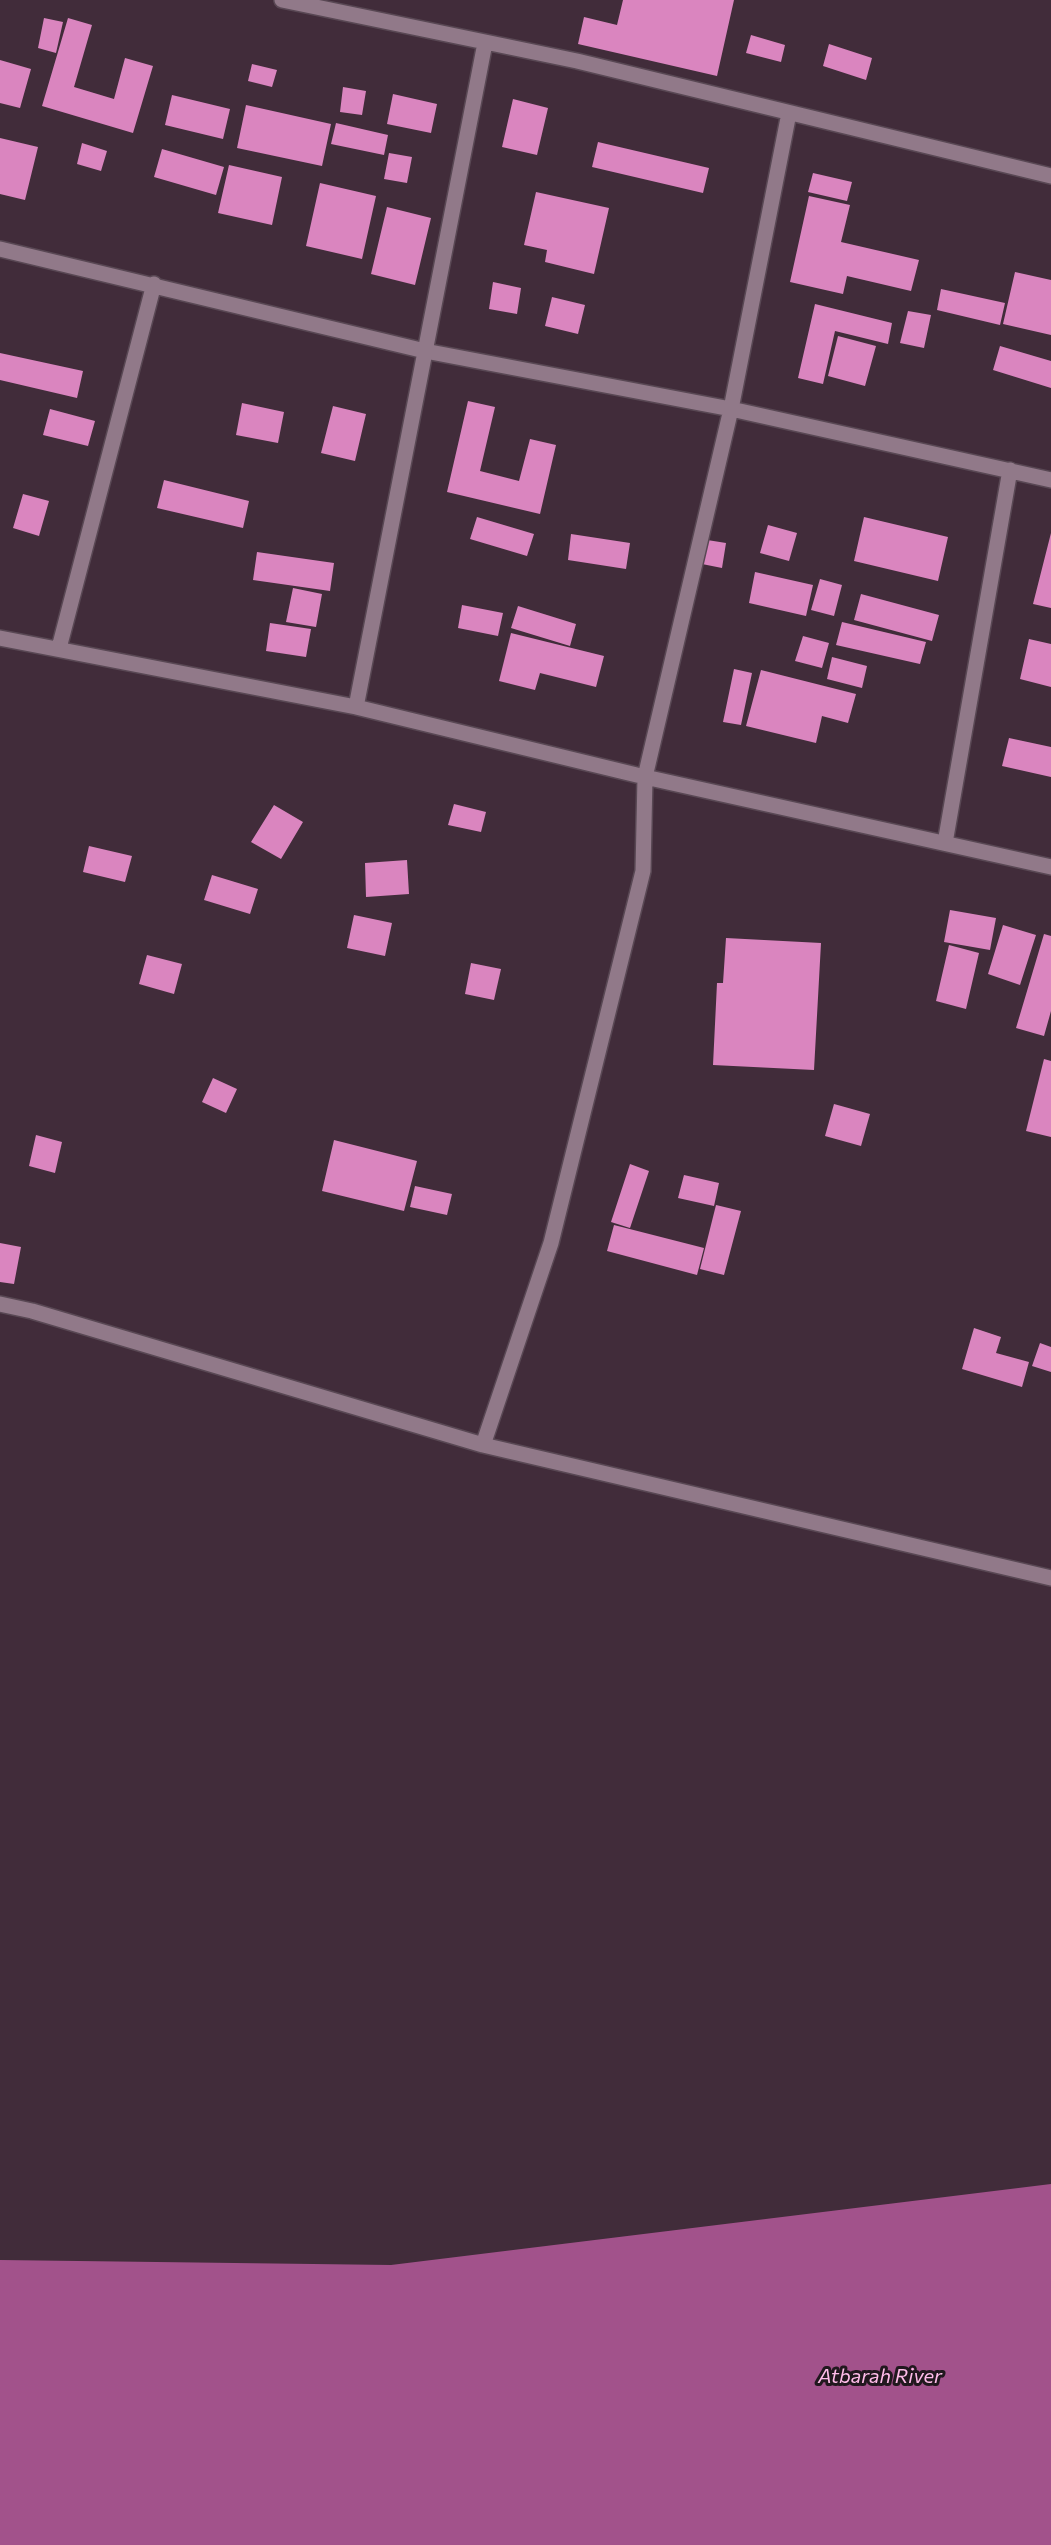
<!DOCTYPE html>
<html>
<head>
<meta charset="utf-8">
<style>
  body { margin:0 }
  canvas { display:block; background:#412c3a }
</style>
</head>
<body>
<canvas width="1051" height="2545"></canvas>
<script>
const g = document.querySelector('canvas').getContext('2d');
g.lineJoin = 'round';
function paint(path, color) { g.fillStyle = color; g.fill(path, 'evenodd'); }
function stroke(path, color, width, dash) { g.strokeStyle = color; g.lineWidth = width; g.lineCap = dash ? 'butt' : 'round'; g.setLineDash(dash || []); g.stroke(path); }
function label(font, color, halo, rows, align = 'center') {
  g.font = font + ' Commissioner,sans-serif'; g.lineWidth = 6; g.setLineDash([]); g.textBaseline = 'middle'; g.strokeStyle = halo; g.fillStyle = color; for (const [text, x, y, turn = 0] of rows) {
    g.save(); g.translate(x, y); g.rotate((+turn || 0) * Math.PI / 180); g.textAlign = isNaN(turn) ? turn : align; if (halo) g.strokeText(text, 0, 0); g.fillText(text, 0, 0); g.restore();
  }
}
const water = new Path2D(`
  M1051 2184V2545H0V2260L391 2265Z`);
const building = new Path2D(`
  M623 0H734L717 76 578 44 584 17 617 25Z
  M44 18 63 22 56 53 38 48Z
  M68 18 92 25 74 87 114 99 125 58 153 66 133 133 42 106Z
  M751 35 785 45 781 62 746 53Z
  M829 44 872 58 866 80 823 66Z
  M0 60 31 69 20 108 0 103Z
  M252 64 277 70 272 87 248 81Z
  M343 87 366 91 362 115 340 112Z
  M393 94 437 104 431 133 387 124Z
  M172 95 230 109 223 139 165 125Z
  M513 99 548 108 537 155 502 147Z
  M246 105 331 124 322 166 237 148Z
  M336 123 388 135 384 155 331 144Z
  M0 138 38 147 25 200 0 194Z
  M598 142 709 168 703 193 592 167Z
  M82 143 107 151 101 171 77 164Z
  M162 149 224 167 216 195 154 177Z
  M389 153 412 157 407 183 384 179Z
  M229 165 282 177 272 225 218 213Z
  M813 173 852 182 847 201 808 192Z
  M320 183 376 196 362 259 306 246Z
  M536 192 609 208 594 274 545 262 547 250 524 245Z
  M809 196 850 205 841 242 919 260 911 291 847 276 843 294 790 282Z
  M387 207 431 218 415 285 371 274Z
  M1015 272 1051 280V335L1003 324Z
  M493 282 521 288 517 314 489 309Z
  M941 289 1005 303 1000 325 937 310Z
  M552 297 585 305 578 334 545 326Z
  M815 304 892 323 888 344 835 331 823 384 798 378Z
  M908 311 931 315 924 348 900 343Z
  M838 336 876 346 865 386 828 376Z
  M1000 346 1051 361V388L993 370Z
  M0 353 83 371 77 398 0 380Z
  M468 401 495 407 480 471 519 481 530 439 556 445 540 514 447 492Z
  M242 403 284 412 278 443 236 435Z
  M333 406 366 414 355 461 321 453Z
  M50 409 95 421 88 446 43 435Z
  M164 480 249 501 243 528 157 508Z
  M23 494 49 501 39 536 13 528Z
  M477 517 534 534 527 556 470 539Z
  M864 517 948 537 938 581 854 561Z
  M768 525 797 533 789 561 760 553Z
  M1051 533V608L1033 604Z
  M571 534 630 543 626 569 568 560Z
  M701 539 726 543 722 568 697 563Z
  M257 552 334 563 330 591 253 580Z
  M755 572 813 585 806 616 749 603Z
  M820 579 842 585 834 616 811 610Z
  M293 588 322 594 316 627 286 622Z
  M861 594 939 615 932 641 854 620Z
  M462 605 503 613 498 636 458 628Z
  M518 606 576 624 570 646 511 628Z
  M842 622 926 642 920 664 836 645Z
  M270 623 311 629 306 657 266 651Z
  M511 633 604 656 596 687 540 673 535 690 499 681Z
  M803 636 829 643 822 668 795 661Z
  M1029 639 1051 644V687L1020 679Z
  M832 657 867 666 862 688 827 679Z
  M734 669 752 673 741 725 723 722Z
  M761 670 856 694 848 723 822 716 816 743 746 726Z
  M1009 738 1051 747V777L1002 766Z
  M454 804 486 812 481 832 448 825Z
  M274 805 303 822 281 859 251 842Z
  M89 846 132 856 125 882 83 872Z
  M407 860 409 894 366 897 365 863Z
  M212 875 258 889 250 914 204 900Z
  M950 910 996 918 990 950 944 942Z
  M354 915 392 923 385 956 347 948Z
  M1003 925 1036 935 1020 985 988 974Z
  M1044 934 1051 936V1011L1044 1036 1016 1028Z
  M726 938 821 943 814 1070 713 1065 717 983H723Z
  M949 945 979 953 966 1009 936 1001Z
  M147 955 182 964 174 994 139 984Z
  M471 963 501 969 494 1000 465 994Z
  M1044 1059 1051 1061V1137L1026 1131Z
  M213 1078 237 1089 226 1113 202 1102Z
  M834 1104 870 1114 861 1146 825 1136Z
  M36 1135 62 1142 55 1173 29 1166Z
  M334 1140 417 1161 404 1211 322 1191Z
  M630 1164 649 1171 630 1228 611 1222Z
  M684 1175 719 1183 714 1206 678 1198Z
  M415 1186 452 1194 447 1215 410 1207Z
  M716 1205 741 1211 724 1275 700 1269Z
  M614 1225 704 1248 697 1275 607 1251Z
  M0 1243 21 1247 14 1284 0 1282Z
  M974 1328 1001 1337 996 1353 1029 1362 1022 1387 962 1369Z
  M1040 1343 1051 1347V1372L1032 1366Z`);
const minor = new Path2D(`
  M282 0 577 61 1051 176
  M0 249 425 351 731 409 1051 480
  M0 638 356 707 645 777 1051 867
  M59 648 154 284
  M356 707 485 43
  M945 843 1010 470
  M0 1304 32 1311 483 1445 1051 1578
  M483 1445 551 1243 643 871 645 777 731 409 789 113`);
const waterNames = [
  ["Atbarah River",880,2376]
];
paint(water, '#a2528b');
paint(building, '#da85bf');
stroke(minor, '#594854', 18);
stroke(minor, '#917989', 15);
label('italic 20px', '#ffbce9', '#21181e', waterNames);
</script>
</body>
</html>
